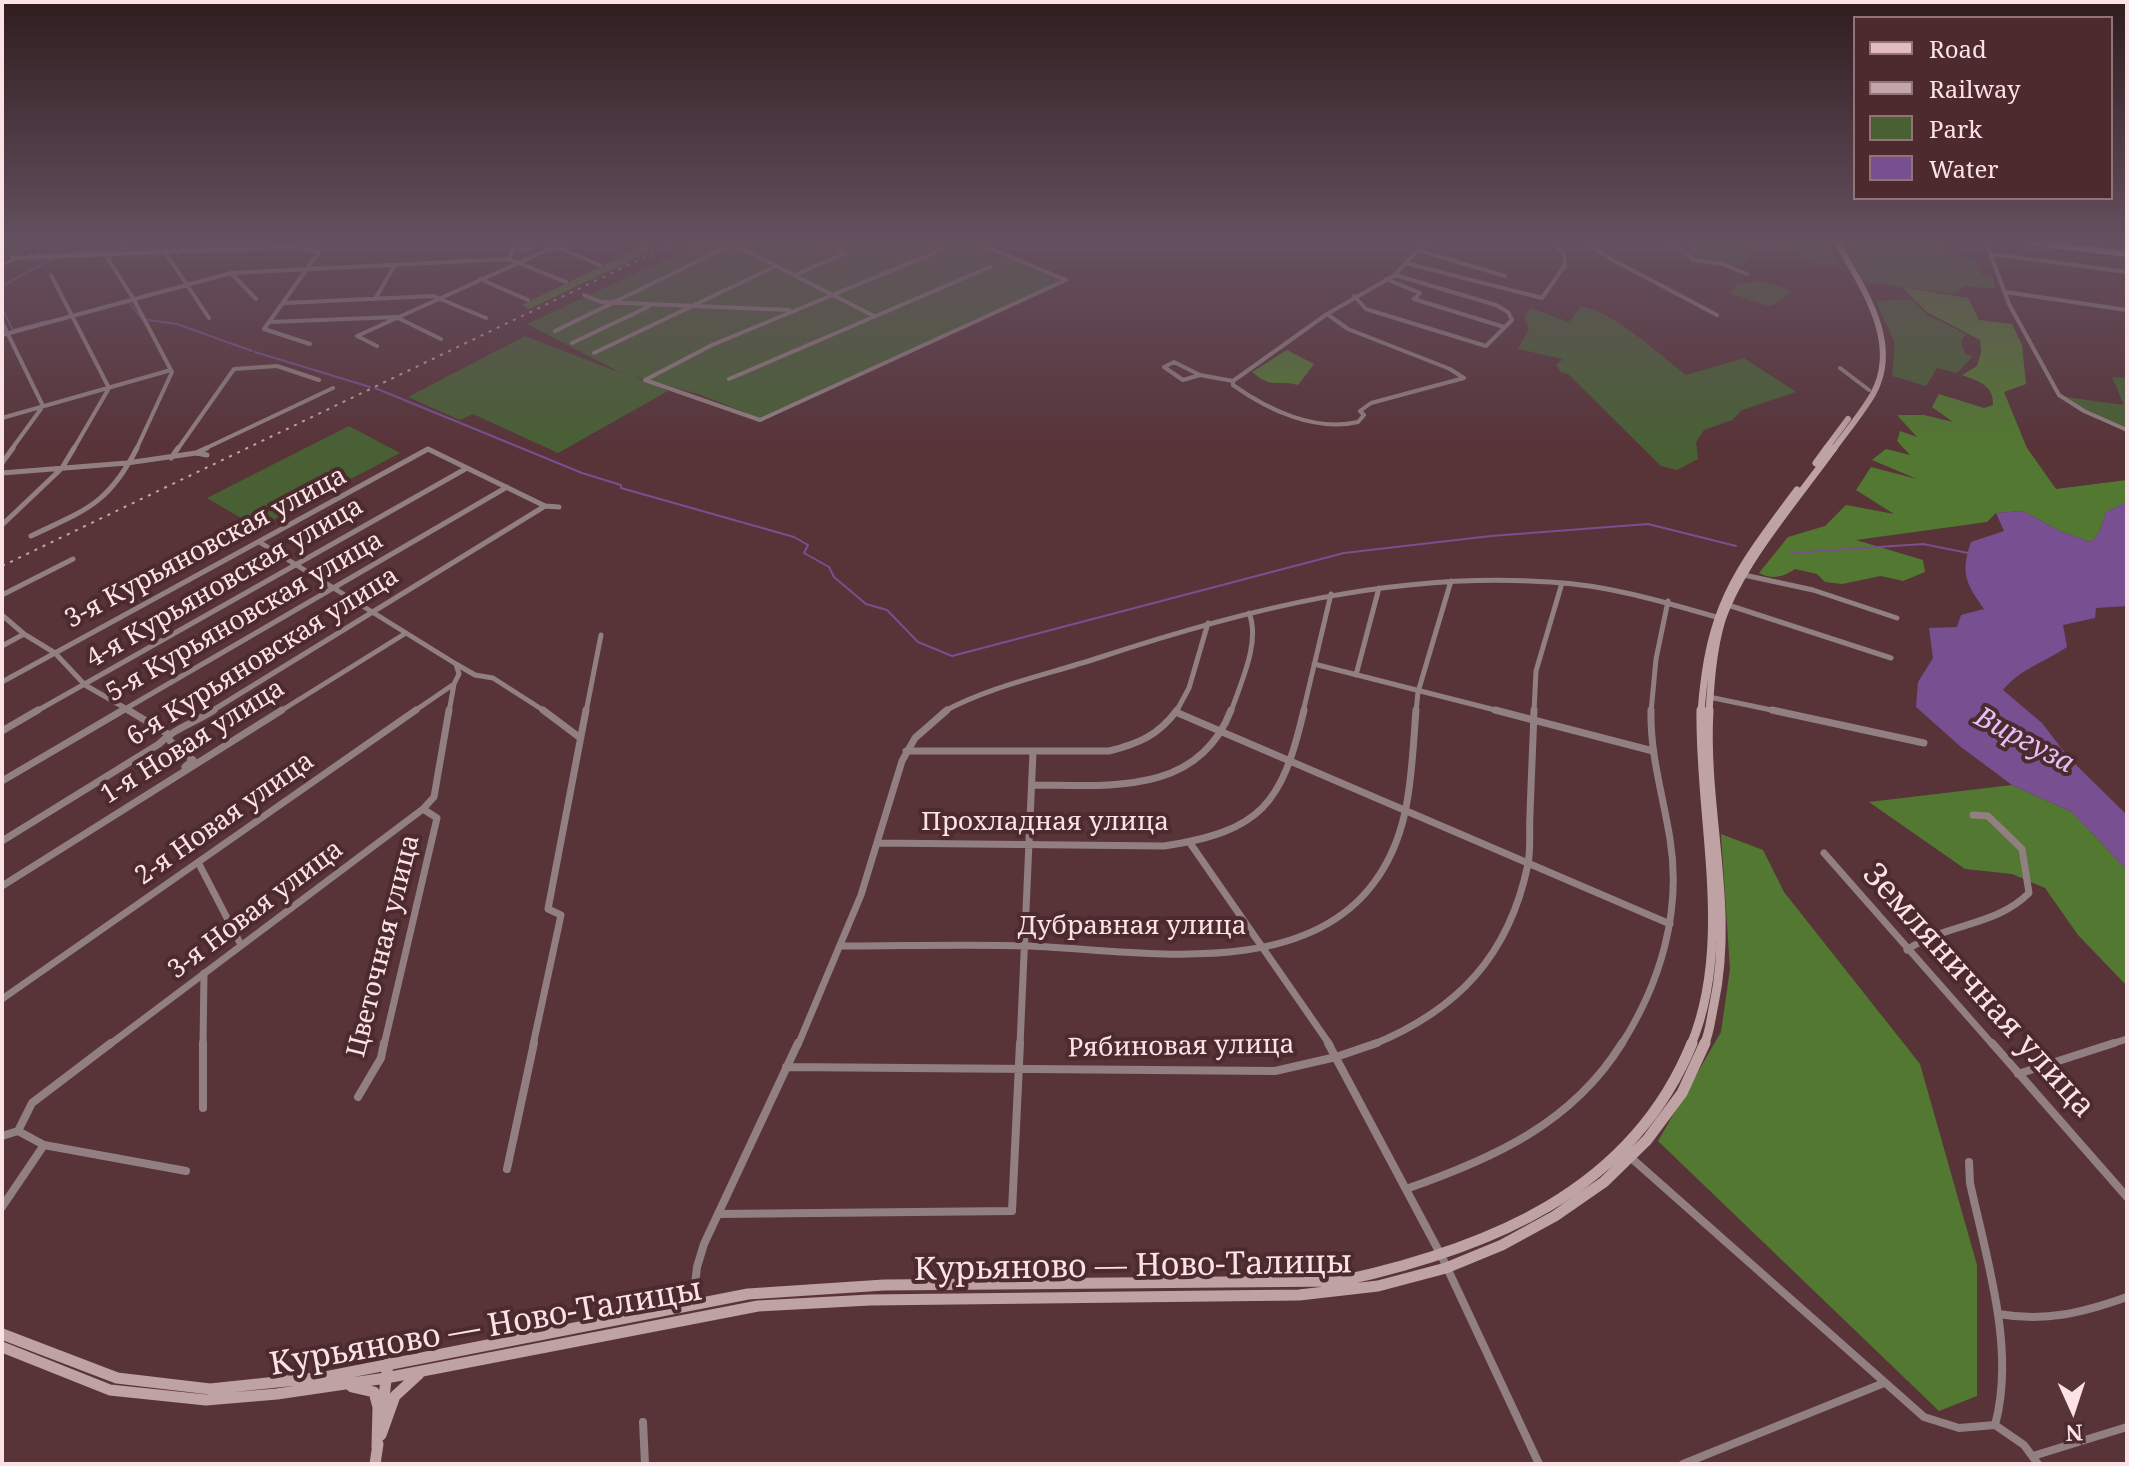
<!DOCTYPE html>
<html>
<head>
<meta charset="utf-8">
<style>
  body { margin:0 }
  #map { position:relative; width:2129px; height:1466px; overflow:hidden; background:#583439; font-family:"Noto Serif",serif }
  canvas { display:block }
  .frame { position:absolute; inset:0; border:4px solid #fbe3e5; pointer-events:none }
  .legend { position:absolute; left:1853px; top:16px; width:260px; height:184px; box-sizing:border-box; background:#4c2a2e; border:2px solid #927477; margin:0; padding:10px 14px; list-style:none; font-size:24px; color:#fbe3e5 }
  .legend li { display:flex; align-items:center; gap:16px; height:40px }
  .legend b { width:40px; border:2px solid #927477 }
  .north { position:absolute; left:2033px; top:1370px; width:80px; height:80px; -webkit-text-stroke:6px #4c2a2e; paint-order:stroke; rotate:177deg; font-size:22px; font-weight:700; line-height:32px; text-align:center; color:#fbe3e5 }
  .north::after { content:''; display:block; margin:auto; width:28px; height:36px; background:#fbe3e5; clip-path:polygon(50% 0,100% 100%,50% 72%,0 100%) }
</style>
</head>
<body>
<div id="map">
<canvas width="2129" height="1466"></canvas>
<div class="frame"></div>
<ul class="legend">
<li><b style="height:10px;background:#e2bcc0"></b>Road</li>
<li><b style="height:10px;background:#c2a6a9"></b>Railway</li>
<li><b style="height:22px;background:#486034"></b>Park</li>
<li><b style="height:22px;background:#784f90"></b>Water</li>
</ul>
<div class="north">N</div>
</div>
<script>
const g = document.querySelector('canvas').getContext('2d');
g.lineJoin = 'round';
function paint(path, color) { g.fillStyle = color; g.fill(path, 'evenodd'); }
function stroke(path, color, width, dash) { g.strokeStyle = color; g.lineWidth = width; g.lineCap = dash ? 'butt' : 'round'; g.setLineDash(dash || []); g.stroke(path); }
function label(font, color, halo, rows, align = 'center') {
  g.font = font + ' "Noto Serif",serif'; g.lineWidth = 8; g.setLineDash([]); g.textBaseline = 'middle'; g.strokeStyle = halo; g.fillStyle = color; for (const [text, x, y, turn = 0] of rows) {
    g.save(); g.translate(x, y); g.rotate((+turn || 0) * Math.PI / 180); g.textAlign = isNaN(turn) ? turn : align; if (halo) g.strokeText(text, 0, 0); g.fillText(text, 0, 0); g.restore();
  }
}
const green = new Path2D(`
  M703 242H973L1061 281 760 418 698 394 633 376 668 391 558 453 473 414 460 420 408 397 525 336 621 373 527 324Z
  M1700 242H1827L1838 262 1825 265 1774 247 1751 245 1752 254 1742 267 1699 258 1688 250 1693 243Z
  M1857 242H1946V251L1976 261 1982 275 1994 278V289L1966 286 1954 294 1863 281 1844 245H1856Z
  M1761 281 1790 290 1783 299 1769 306 1729 293 1738 284Z
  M1912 299 1927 315 1966 334 1961 341 1965 354 1973 356 1957 373 1937 368 1926 386 1892 376 1895 344 1876 301Z
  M1581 306C1614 312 1659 354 1686 375L1744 358 1796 392 1742 410 1732 420 1704 430 1696 442 1698 459 1677 470 1661 466 1568 374 1561 372 1556 365 1563 359 1518 349 1529 329 1524 317 1530 308 1569 322Z
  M2112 377 2127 378V428L2081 408 2065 397 2124 405Z
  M349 426 400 453 258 528 207 498Z`);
const forest = new Path2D(`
  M641 247 655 249 529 309 522 305Z
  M1902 287 1968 298 1979 320 2012 324 2022 345 2026 384 2004 392 2027 448 2056 489 2127 480V502L2106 512 2099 533 2091 542 2060 531 2023 511 1996 513 1987 522 1856 540 1923 560 1925 572 1903 581 1881 576 1842 584 1825 582 1817 574 1795 569C1783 577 1773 580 1759 573L1788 537 1825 526 1846 505 1894 514 1856 490 1871 467 1917 479 1872 460 1886 449 1910 455 1897 441 1900 431 1917 437 1897 415H1924L1953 422 1932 407 1939 394 1984 408 1993 405C1994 385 1978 381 1962 375L1977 366 1981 352 1980 340 1927 312Z
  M1287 350 1314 364 1298 385C1277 379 1273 390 1252 372Z
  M2012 785 2072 812 2127 870V986L2078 935 2045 888 2012 874 1965 869 1869 802Z
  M1721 834 1763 850 1784 892 1920 1064 1977 1265V1396L1939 1411 1658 1141 1721 1032 1730 969Z`);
const water = new Path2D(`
  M2127 502V606L2096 608 2095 618 2063 625 2067 647C2045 662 2020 669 2003 690L2042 723 2069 758 2127 815V870L2072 812 2012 785 1961 747 1916 707 1918 682 1933 658 1929 628 1957 627 1961 615 1984 609C1966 583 1960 574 1971 542L2004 531 1996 513 2023 511 2060 531 2091 542 2099 533 2106 512Z`);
const stream = new Path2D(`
  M63 253 119 251 127 242
  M2 286 54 258
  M129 302 143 320
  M2 309 13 330 46 321
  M148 320 177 324 252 351
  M255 352 370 387
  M375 388 582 473 621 485V488L794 537 808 545 804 553 829 567 834 577 866 604 887 610 918 642 952 656 1344 553 1491 536 1648 524 1736 546
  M1790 553 1923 544 1968 553`);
const streetFar3 = new Path2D(`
  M935 242 946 248 712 345 645 380 760 420 1066 280 975 242
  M1586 242 1611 259 1717 315
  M1671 242 1694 260 1722 264 1747 274
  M1986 242 2009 304 2059 395 2084 411 2127 430
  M731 243 874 316
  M1417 250 1505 276
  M165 252 209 318
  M112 254 108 259 133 298 172 372 136 450
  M1991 254 2127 272
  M509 259 513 249H531
  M1405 263 1542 298 1565 265 1564 255 1554 242
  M2 264 18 258 297 247 319 252 264 329 310 344
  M231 273 256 299
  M51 275 109 388 73 450
  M795 275 845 253 826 242
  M480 279 528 300
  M1386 279 1420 293 1414 299 1504 327
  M2005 292 2127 310
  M584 295 601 302 789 310
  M1354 296 1366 309 1486 346 1512 320 1508 312 1496 305 1395 275
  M375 299 395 265
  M284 303 433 296 486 318
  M2 322 43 406 11 450
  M270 322 396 317 441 339
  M555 331 733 244
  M2 335 231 273 509 259 566 282
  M357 336 547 250 559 248 600 265
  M357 336 377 346
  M572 343 648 307
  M594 353 776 266
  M1174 362 1200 375 1183 380 1164 367Z
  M1840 368 1869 390
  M1200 375 1233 381V385C1268 410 1315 432 1358 422L1364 415 1360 411 1371 403 1464 378 1450 369 1348 329 1327 314
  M729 379 990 267
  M1233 381 1327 314 1395 275 1425 242
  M2 418 171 370
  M177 450 234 369 277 366 319 380
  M202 450 333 388
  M426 450H430`);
const streetFar2 = new Path2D(`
  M196 453 207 448
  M171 458 178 448
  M2 463 13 448
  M2 473 127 463 196 453 207 455
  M2 525 62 468 74 448
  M31 536C85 510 108 505 137 448
  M261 543 456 664 475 675 493 678 546 712
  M1744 575 1813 590 1897 618
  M2 595 73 559
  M1728 605 1891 658
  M2 615 24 634 55 653 85 685 132 712
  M2 646 24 634
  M1314 664 1503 712
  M1356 675 1379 588
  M2 682 428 449 545 506 559 507
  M1709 697 1781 712
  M35 712 467 468
  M120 712 507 487
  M210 712 545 506
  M279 712 406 633
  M413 712 454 684 459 674 456 664
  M449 712 454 684
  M586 712 601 635
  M943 712C991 686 1046 675 1098 658 1243 610 1396 571 1550 582 1607 585 1661 601 1716 617
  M1176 712 1189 688 1208 623
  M1231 712C1240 684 1261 642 1249 613
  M1303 712 1331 594
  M1416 712 1418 692 1451 581
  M1534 712 1536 671 1562 583
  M1651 712 1656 659 1668 601`);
const streetFar1 = new Path2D(`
  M128 710 168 734 170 741 193 760 185 767
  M543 710 579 737
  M1495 710 1653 751
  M1772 710 1924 743
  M1178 713 1670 924
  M2 731 38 710
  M906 751H1109C1138 744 1159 735 1177 710
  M2 781 123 710
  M1032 785C1107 785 1198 797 1231 710
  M2 841 159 744C173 729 196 722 214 710
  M878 843 1164 846C1262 831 1282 804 1304 710
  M1190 843 1330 1045
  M1824 853 1993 1045
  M198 862 241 945
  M2 886 282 710
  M841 946C904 946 967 944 1029 946 1136 950 1299 982 1373 884 1412 833 1411 772 1416 710
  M1907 950C1946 923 1995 927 2029 893L2022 849 1988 816 1973 815
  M2 999 416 710
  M109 1045 423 809 434 797 449 710
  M203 1045 204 973
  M384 1045 437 818 423 809
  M533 1045 561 915 548 909 586 710
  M798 1045 861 895 902 761 915 738 947 710
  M1020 1045 1033 752
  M1372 1045C1458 1010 1509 956 1528 864 1531 848 1529 830 1530 815 1531 780 1533 745 1534 710
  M1621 1045C1660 984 1682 912 1670 839 1663 795 1650 755 1651 710
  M2108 1045 2127 1039`);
const street = new Path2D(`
  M1328 1043 1442 1257 1539 1464
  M1992 1043 2127 1197
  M786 1067 1275 1071 1336 1057 1377 1043
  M2018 1074 2114 1043
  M358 1097 381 1058 384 1043
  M203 1108V1043
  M18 1131 32 1103 111 1043
  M18 1131 44 1145 186 1171
  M2 1136 18 1131
  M1629 1156 1924 1417 1959 1428 1995 1425
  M1969 1162 1970 1183C1986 1257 2016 1350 1995 1425
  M507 1169 534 1043
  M1406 1189C1492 1159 1572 1124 1622 1043
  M2 1207 44 1145
  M718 1214 1012 1211 1020 1043
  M693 1302 697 1267 704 1244 798 1043
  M1998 1314C2046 1322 2082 1313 2127 1297
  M643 1422 645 1464
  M1995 1425 2024 1445 2038 1464
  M2033 1456 2127 1427
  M1683 1464 1884 1383`);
const secondaryFar3 = new Path2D(`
  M1825 450 1848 419
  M1833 450C1846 432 1862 413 1873 394 1902 342 1861 286 1837 242`);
const secondaryFar2 = new Path2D(`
  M1816 463 1827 448
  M1701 712C1709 606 1735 573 1797 490
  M1709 712C1711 682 1713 650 1722 620 1742 562 1798 498 1834 448`);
const secondaryFar1 = new Path2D(`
  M1691 1045C1734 941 1699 820 1701 710
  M1704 1045C1710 1033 1711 1017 1714 1004 1735 907 1703 808 1709 710`);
const secondary = new Path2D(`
  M2 1334 117 1378 210 1389 325 1377 748 1294 884 1285 1341 1281C1487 1249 1632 1192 1692 1043
  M2 1347 110 1390 206 1400 277 1394 386 1378 758 1306 870 1300 1299 1295 1378 1286 1446 1268 1502 1245 1555 1216 1604 1182 1647 1140 1682 1093 1705 1043
  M352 1387 374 1392 378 1407 377 1447
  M382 1414 388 1363
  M381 1435 395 1396 419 1374
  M375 1464 378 1444`);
const primary = new Path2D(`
  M2028 242 2127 254`);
const rail = new Path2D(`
  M2 257 340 242
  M2 566 676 242`);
const streetNames = [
  ["3-я Курьяновская улица",206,548,-28],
  ["4-я Курьяновская улица",225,583,-30],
  ["5-я Курьяновская улица",245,617,-30],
  ["6-я Курьяновская улица",263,657,-32],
  ["1-я Новая улица",193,742,-32],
  ["2-я Новая улица",225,819,-35],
  ["Прохладная улица",1045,823],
  ["3-я Новая улица",256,910,-37],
  ["Дубравная улица",1132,927],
  ["Цветочная улица",384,946,-76],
  ["Рябиновая улица",1181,1047,-1]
];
const waterNames = [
  ["Виргуза",2024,741,28]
];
const nearStreetnames = [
  ["Земляничная улица",1978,991,48],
  ["Курьяново — Ново-Талицы",1133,1267,-1],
  ["Курьяново — Ново-Талицы",486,1328,-10]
];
paint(green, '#486034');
paint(forest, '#537831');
paint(water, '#784f90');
stroke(stream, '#784f90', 2);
stroke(streetFar3, '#927f81', 4);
stroke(streetFar2, '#927f81', 5);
stroke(streetFar1, '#927f81', 7);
stroke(street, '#927f81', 8);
stroke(secondaryFar3, '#bfa2a4', 6);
stroke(secondaryFar2, '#bfa2a4', 7);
stroke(secondaryFar1, '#bfa2a4', 9);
stroke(secondary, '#bfa2a4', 11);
stroke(primary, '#e2bcc0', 6);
stroke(rail, '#c2a6a9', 2, [3, 6]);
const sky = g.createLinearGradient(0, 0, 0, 447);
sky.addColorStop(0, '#301d1f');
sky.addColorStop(0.54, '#64505f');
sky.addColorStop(1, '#64505f00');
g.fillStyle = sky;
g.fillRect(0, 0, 2129, 447);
label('26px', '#fbe3e5', '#4c2a2e', streetNames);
label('italic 28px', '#e3c1f8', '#4c2a2e', waterNames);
label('32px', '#fbe3e5', '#4c2a2e', nearStreetnames);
</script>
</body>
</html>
